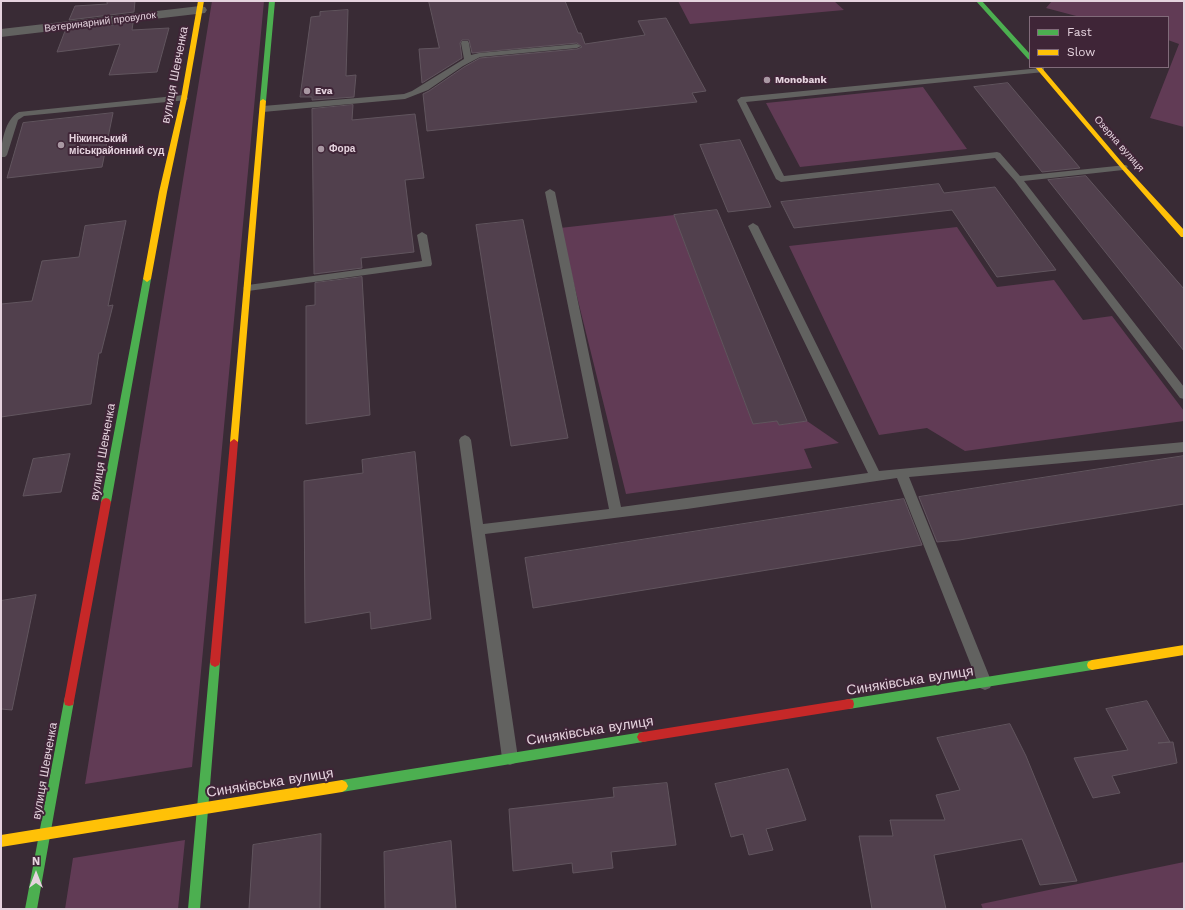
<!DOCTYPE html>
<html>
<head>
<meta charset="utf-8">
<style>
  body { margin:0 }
  #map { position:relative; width:1185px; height:910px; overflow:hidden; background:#392b35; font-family:"Work Sans",sans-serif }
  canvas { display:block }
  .frame { position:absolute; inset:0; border:2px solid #e5d3de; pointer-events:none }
  .legend { position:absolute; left:1029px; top:16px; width:140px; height:52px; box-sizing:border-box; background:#3f2537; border:1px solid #816b7a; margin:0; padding:5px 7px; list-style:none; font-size:12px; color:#e5d3de }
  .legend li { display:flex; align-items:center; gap:8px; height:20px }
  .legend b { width:20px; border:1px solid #816b7a }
  .north { position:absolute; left:16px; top:854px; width:40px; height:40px; -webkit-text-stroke:3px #3f2537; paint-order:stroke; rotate:0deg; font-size:11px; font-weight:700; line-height:16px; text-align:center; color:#e5d3de }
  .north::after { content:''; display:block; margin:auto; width:14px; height:18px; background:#e5d3de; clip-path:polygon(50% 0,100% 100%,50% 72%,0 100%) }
</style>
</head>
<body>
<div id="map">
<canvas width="1185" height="910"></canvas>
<div class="frame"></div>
<ul class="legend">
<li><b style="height:5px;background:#4caf50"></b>Fast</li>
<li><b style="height:5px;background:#ffc107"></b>Slow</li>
</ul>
<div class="north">N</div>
</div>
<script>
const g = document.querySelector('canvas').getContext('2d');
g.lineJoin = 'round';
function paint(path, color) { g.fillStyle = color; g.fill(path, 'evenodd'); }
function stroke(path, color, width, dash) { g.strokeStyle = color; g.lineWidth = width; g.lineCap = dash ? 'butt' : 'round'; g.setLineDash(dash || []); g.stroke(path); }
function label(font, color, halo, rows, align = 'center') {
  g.font = font + ' "Work Sans",sans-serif'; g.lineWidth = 4; g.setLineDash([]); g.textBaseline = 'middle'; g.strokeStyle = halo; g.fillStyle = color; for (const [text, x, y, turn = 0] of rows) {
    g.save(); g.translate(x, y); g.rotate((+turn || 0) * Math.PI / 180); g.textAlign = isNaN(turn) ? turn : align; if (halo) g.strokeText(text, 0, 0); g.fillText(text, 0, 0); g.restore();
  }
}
const green = new Path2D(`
  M212 1H264L192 767 85 784Z
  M678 1H834L844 10 690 24Z
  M1052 1H1184V127L1150 118 1179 44 1168 40V17H1080L1046 8Z
  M923 87 967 149 800 167 766 103Z
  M674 215 753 424 777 421 779 425 807 421 839 443 804 449 812 468 626 494 560 228Z
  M957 227 997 287 1054 280 1083 320 1112 316 1184 411V421L965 451 927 428 879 435 789 246Z
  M185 840 178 909H65L73 858Z
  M1184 862V909H983L981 904Z`);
const building = new Path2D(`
  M107 1H135L134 12 69 20 75 6 107 4Z
  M429 1H565L578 33H581L585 44 645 35 638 21 666 18 706 91 692 93 697 102 427 131 423 94 429 91 464 67 480 58 577 49 582 47 577 43 472 53 469 40H462L460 43 462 58 422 83 419 49 439 48Z
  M348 10 346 76 356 75 354 97 312 100V97H300L311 17 320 16V12Z
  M133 23 132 30 169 28 157 72 109 75 120 44 57 52 65 31Z
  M1008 83 1080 168 1042 172 974 87Z
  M353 105 352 120 415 114 424 178 405 180 414 252 361 258 362 268 314 274 312 109Z
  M113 113 102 167 7 178 23 123Z
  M740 140 771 207 728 212 700 145Z
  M1086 176 1184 289V351L1048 180Z
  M939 184 944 193 995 187 1056 270 997 277 952 210 794 228 781 202Z
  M717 210 807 421 779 425 777 421 753 424 674 215Z
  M523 220 568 438 511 446 476 225Z
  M126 221 108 306 113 305 101 353H99L91 404 1 417V304L32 301 42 261 79 257 85 226Z
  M362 277 370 415 306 424V306L315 305V283Z
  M415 452 431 619 371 629 370 612 305 623 304 481 363 473 362 460Z
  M70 454 61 492 23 496 33 459Z
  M1184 456V504L959 540 937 542 919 497Z
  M904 499 922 545 533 608 525 558Z
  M36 595 12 710 1 709V601Z
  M1147 701 1170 742 1158 743 1173 742 1177 763 1112 776 1120 793 1093 798 1074 758 1128 750 1106 709Z
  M1010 724 1026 756 1077 881 1040 885 1022 839 934 855 946 909H872L859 836H893L890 820H945L936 795 960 790 937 738Z
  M788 769 806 820 766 829 773 850 749 855 743 834 731 837 715 784Z
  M667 783 676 845 611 852 613 868 573 873 572 863 513 871 509 809 614 797 613 788Z
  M321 834 320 909H249L253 845Z
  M451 841 456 909H385L384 852Z`);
const lane = new Path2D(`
  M462 41H468L469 43 471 55 479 53 577 44 581 46 577 48 480 57 463 66 428 90 405 99 263 112 259 109 263 106 404 94 412 91 464 59 461 43Z
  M1041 68H1044V72L746 102 784 176 997 152 1000 153 1020 176 1126 165 1128 167 1123 170 1024 181 1184 387V399L1180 398 1015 181 995 158 781 182 776 179 737 100 741 97Z
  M184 95 188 98 187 100 24 116 18 120 7 155 5 157H1C1 143 5 119 19 112Z
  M550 189 555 192 621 507 868 473 748 226 753 223 758 226 879 471 1184 442V452L909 477 992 683 990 688 985 690 980 688 978 683 897 478 687 509 485 534 518 758 515 763 510 765 505 763 502 758 459 440 461 437 465 435 469 437 471 440 483 524 609 509 545 192Z
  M422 232 427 235 432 264 431 266 248 291 243 288 248 285 422 261 417 235Z`);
const street = new Path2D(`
  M200 6 205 7 207 10 205 13 1 37V29Z`);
const fast = new Path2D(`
  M269 1H275L266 101 263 103 260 101Z
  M976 1H982L1030 54V60L1028 59Z
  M147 276 151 279 111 502 109 505H103L101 502 143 279Z
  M215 657 219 659 220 662 200 909H188L210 662 211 659Z
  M1092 660 1096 662 1097 665 1096 668 1092 670 849 709 845 708 844 704 845 700 849 699Z
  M69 696 73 697 74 701 37 909H25L64 701 65 697Z
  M643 732 647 733 649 737 647 741 643 742 342 792 338 790 336 786 338 782 342 780Z`);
const slow = new Path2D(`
  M198 1H204L187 98 167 192 151 279 147 282 143 279 159 192 181 98Z
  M1035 67H1041L1125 166 1184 230V237H1181L1121 168Z
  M263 99 266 101 238 442 234 445 230 442 260 101Z
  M1184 645V655L1092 670 1088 668 1087 665 1088 662 1092 660Z
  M342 780 346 782 348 786 346 790 342 792 1 847V835Z`);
const jam = new Path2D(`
  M234 439 238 442 220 662 219 665 215 667 211 665 210 662 230 442Z
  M106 498 109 499 111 502 74 701 73 705 69 706 65 705 64 701 101 502 103 499Z
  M849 699 853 700 854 704 853 708 849 709 643 742 639 741 637 737 639 733 643 732Z`);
const markers = [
  [767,80,4,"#a998a3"],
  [307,91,4,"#a998a3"],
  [61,145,4,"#a998a3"],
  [321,149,4,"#a998a3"]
];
const farStreetnames = [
  ["Ветеринарний провулок",100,22,-7],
  ["Озерна вулиця",1119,144,49]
];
const farPoinames = [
  ["Monobank",775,80],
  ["Eva",315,91],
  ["Ніжинський",69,139],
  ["міськрайонний суд",69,151],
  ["Фора",329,149]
];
const streetNames = [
  ["вулиця Шевченка",175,75,-79],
  ["вулиця Шевченка",103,452,-80],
  ["вулиця Шевченка",45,771,-80]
];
const nearStreetnames = [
  ["Синяківська вулиця",910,681,-9],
  ["Синяківська вулиця",590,731,-9],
  ["Синяківська вулиця",270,783,-9]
];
paint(green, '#613b55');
paint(building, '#51404d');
stroke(building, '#61555e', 1);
paint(lane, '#626260');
paint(street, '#626260');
paint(fast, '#4caf50');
paint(slow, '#ffc107');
paint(jam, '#c62828');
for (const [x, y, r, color] of markers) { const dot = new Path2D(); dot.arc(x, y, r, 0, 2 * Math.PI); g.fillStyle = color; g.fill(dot); stroke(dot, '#3f2537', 1.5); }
label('10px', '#e5d3de', '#3f2537', farStreetnames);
label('bold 10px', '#e5d3de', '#3f2537', farPoinames, 'left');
label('12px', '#e5d3de', '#3f2537', streetNames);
label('14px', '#e5d3de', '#3f2537', nearStreetnames);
</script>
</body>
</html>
